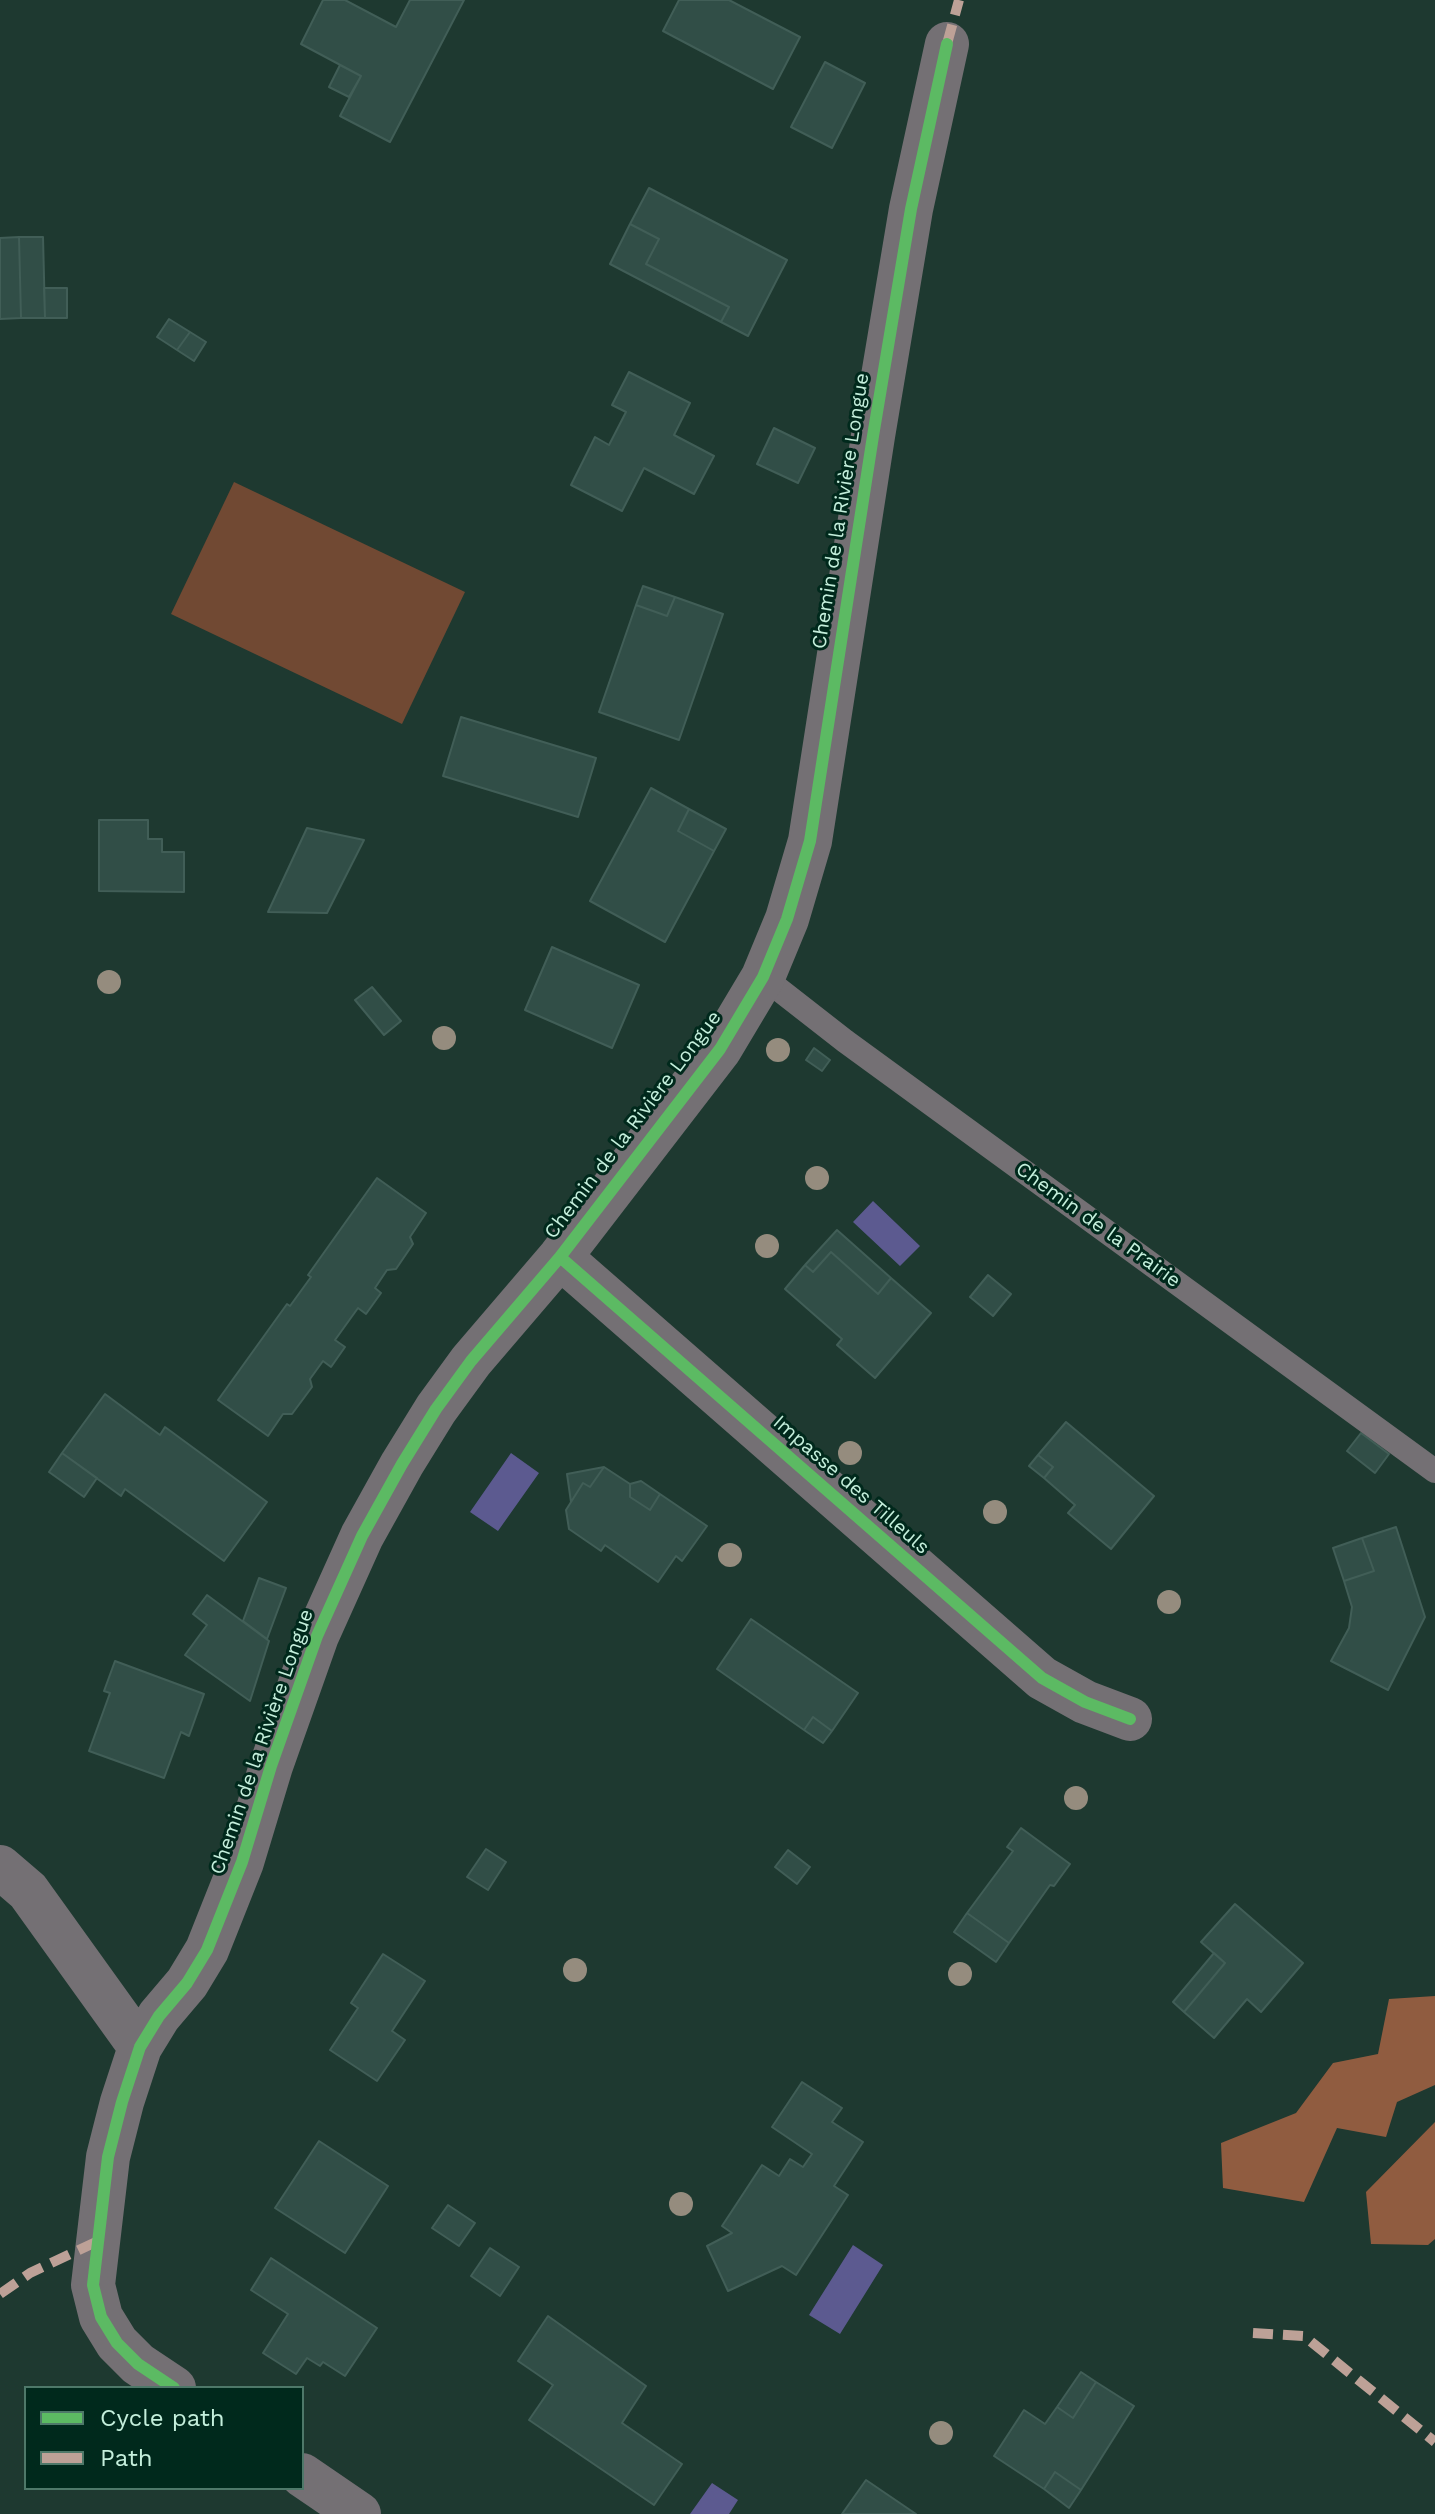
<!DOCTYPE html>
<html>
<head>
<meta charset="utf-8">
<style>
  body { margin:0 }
  #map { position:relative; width:1435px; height:2514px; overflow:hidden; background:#1e3930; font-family:"Work Sans",sans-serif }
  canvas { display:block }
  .legend { position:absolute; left:24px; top:2386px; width:280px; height:104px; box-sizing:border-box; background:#00291c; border:2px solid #4e7869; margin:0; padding:10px 14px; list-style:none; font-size:24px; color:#c4efdc }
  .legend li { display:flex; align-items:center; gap:16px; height:40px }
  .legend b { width:40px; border:2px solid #4e7869 }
</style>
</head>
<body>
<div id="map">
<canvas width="1435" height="2514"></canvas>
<ul class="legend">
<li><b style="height:10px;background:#5cba63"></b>Cycle path</li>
<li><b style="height:10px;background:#bda197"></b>Path</li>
</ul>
</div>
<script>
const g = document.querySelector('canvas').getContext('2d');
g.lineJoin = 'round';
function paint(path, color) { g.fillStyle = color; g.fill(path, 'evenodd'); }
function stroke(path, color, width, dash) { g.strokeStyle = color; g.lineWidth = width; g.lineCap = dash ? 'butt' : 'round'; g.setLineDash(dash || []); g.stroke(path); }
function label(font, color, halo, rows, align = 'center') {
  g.font = font + ' "Work Sans",sans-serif'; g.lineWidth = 6; g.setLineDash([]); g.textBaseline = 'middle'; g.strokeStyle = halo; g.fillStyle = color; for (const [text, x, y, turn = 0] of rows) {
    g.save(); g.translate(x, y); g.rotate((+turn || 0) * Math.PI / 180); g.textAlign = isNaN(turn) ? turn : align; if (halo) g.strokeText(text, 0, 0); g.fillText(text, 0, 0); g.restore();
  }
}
const green = new Path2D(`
  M234 482 465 592 402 724 171 614Z`);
const forest = new Path2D(`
  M1435 1996V2085L1397 2102 1386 2137 1337 2128 1304 2202 1223 2188 1221 2143 1296 2113 1333 2063 1378 2054 1389 1999Z
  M1435 2122V2239L1428 2245 1371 2244 1366 2192Z`);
const water = new Path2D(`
  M873 1201 920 1246 900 1266 853 1222Z
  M511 1453 539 1473 498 1531 470 1512Z
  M853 2245 883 2265 840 2334 809 2315Z
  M712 2483 738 2500 729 2514H690Z`);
const building = new Path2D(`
  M323 0H345L396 27 410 0H464L390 142 340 116 361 76 301 44Z
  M679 0H729L800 37 773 89 663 31Z
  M825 62 865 83 832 148 791 127Z
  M340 65 361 76 349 97 329 87Z
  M649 188 787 260 748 336 721 322 729 307 646 264 659 239 630 224Z
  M630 224 659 239 646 264 729 307 721 322 610 264Z
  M19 237 21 318 0 319V238Z
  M19 237H43L45 318H21Z
  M44 288H67V318H45Z
  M169 319 190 332 177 350 157 337Z
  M190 332 206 342 194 361 177 350Z
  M629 372 690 403 674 435 714 456 694 494 644 468 622 511 571 485 595 437 609 445 626 412 612 405Z
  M774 428 815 448 798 483 757 464Z
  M643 586 675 597 667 616 636 605Z
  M675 597 723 614 679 740 599 712 636 605 667 616Z
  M461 717 596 758 578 817 443 776Z
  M651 788 689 809 678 831 714 851 665 942 590 901Z
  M689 809 726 829 714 851 678 831Z
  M99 820H148V839H162V852H184V892L99 891Z
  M307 828 364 840 327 913 268 912Z
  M552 947 639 985 612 1048 525 1010Z
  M372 987 401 1021 384 1035 355 1000Z
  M814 1048 830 1060 822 1071 806 1060Z
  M377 1178 426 1213 410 1237 413 1244 396 1269 387 1270 375 1288 381 1293 366 1314 358 1308 335 1340 345 1347 331 1367 323 1361 310 1379 312 1387 292 1414H283L268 1436 218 1400 287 1304 290 1306 311 1277 308 1275Z
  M837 1230 891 1278 878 1294 831 1252 813 1272 805 1265Z
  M831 1252 878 1294 891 1278 931 1313 875 1378 837 1345 842 1339 785 1289 805 1265 813 1272Z
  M988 1275 1011 1294 993 1316 970 1297Z
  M105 1394 160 1435 165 1427 267 1502 224 1561 125 1489 121 1496 62 1453Z
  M1066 1422 1154 1496 1111 1549 1068 1513 1075 1505 1044 1478 1053 1467 1038 1455Z
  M1361 1433 1389 1454 1375 1473 1347 1451Z
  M62 1453 97 1478 84 1497 49 1472Z
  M1038 1455 1053 1467 1044 1478 1029 1466Z
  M604 1467 590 1487 583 1483 571 1502 567 1474Z
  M604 1467 630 1484V1497L650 1510 660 1494 707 1526 682 1561 676 1556 658 1582 605 1545 601 1551 569 1529 566 1510 583 1483 590 1487Z
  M641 1481 660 1494 650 1510 630 1497V1484Z
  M1396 1527 1425 1617 1388 1690 1331 1661 1349 1628 1352 1607 1344 1581 1374 1571 1362 1538Z
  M1362 1538 1374 1571 1344 1581 1333 1548Z
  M259 1578 286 1588 267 1639 243 1621Z
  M207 1595 269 1641 250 1701 185 1655 207 1625 193 1614Z
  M751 1619 858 1693 832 1731 813 1717 804 1730 717 1669Z
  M115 1661 204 1694 189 1736 181 1732 164 1778 89 1751 110 1693 104 1691Z
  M813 1717 832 1731 823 1743 804 1730Z
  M1021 1828 1070 1864 1054 1886 1050 1885 1009 1943 967 1913 1013 1851 1007 1847Z
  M486 1849 506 1862 488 1890 467 1877Z
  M788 1850 810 1867 797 1884 775 1867Z
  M1235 1904 1303 1963 1261 2012 1247 1999 1214 2038 1184 2012 1225 1963 1201 1942Z
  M967 1913 1009 1943 996 1962 954 1932Z
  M1214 1953 1225 1963 1184 2012 1173 2002Z
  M383 1954 425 1981 392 2031 405 2040 377 2081 330 2050 358 2008 351 2003Z
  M802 2082 842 2108 832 2122 863 2142 834 2186 848 2195 796 2275 782 2266 728 2291 707 2246 732 2233 722 2226 762 2165 779 2176 790 2159 803 2167 812 2154 772 2127Z
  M319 2141 388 2186 345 2253 275 2208Z
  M448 2205 475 2223 459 2246 432 2228Z
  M490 2248 519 2267 500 2296 471 2276Z
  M271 2258 377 2328 345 2376 323 2362 320 2366 307 2358 296 2374 263 2353 288 2314 251 2290Z
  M548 2316 646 2386 622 2423 682 2464 654 2505 529 2420 553 2385 518 2361Z
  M1081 2372 1096 2382 1073 2418 1057 2407Z
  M1096 2382 1134 2406 1081 2490 1055 2472 1044 2489 994 2456 1024 2410 1045 2424 1057 2407 1073 2418Z
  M1055 2472 1081 2490 1069 2508 1044 2489Z
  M866 2480 916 2514H842Z`);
const service = new Path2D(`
  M763 977 845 1041 1435 1471`);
const minor = new Path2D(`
  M560 1257 1042 1678 1085 1702 1130 1719
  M0 1867 28 1891 140 2047
  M174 2388 138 2364 117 2343 101 2317 93 2285 108 2157 122 2102 140 2047 159 2016 187 1983 207 1950 242 1862 271 1766 317 1636 362 1536 402 1464 436 1409 471 1361 560 1257 720 1049 763 977 787 919 810 841 873 436 911 209 947 44
  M302 2475 359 2514`);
const quiet = new Path2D(`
  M947 44 959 0
  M0 2294 30 2273 96 2242
  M1253 2333 1304 2336 1435 2442`);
const cycleway = new Path2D(`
  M560 1257 1042 1678 1085 1702 1130 1719
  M174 2388 138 2364 117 2343 101 2317 93 2285 108 2157 122 2102 140 2047 159 2016 187 1983 207 1950 242 1862 271 1766 317 1636 362 1536 402 1464 436 1409 471 1361 560 1257 720 1049 763 977 787 919 810 841 873 436 911 209 947 44`);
const trees = [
  [109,982],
  [444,1038],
  [778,1050],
  [817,1178],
  [767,1246],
  [850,1453],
  [995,1512],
  [730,1555],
  [1169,1602],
  [1076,1798],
  [575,1970],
  [960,1974],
  [681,2204],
  [941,2433]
];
const streetNames = [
  ["Chemin de la Rivière Longue",841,511,-81],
  ["Chemin de la Rivière Longue",633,1125,-53],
  ["Chemin de la Prairie",1098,1225,36],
  ["Impasse des Tilleuls",851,1485,41],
  ["Chemin de la Rivière Longue",262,1742,-71]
];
paint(green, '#714933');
paint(forest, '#905c40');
paint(water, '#5c5a90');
paint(building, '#314e47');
stroke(building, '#415e57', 2);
stroke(service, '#747074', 24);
stroke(minor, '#747074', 44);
stroke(quiet, '#bda197', 10, [20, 10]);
stroke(cycleway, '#5cba63', 12);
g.fillStyle = '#958c7e';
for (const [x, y] of trees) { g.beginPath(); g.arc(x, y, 12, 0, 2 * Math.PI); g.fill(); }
label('20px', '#c4efdc', '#00291c', streetNames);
</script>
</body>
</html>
